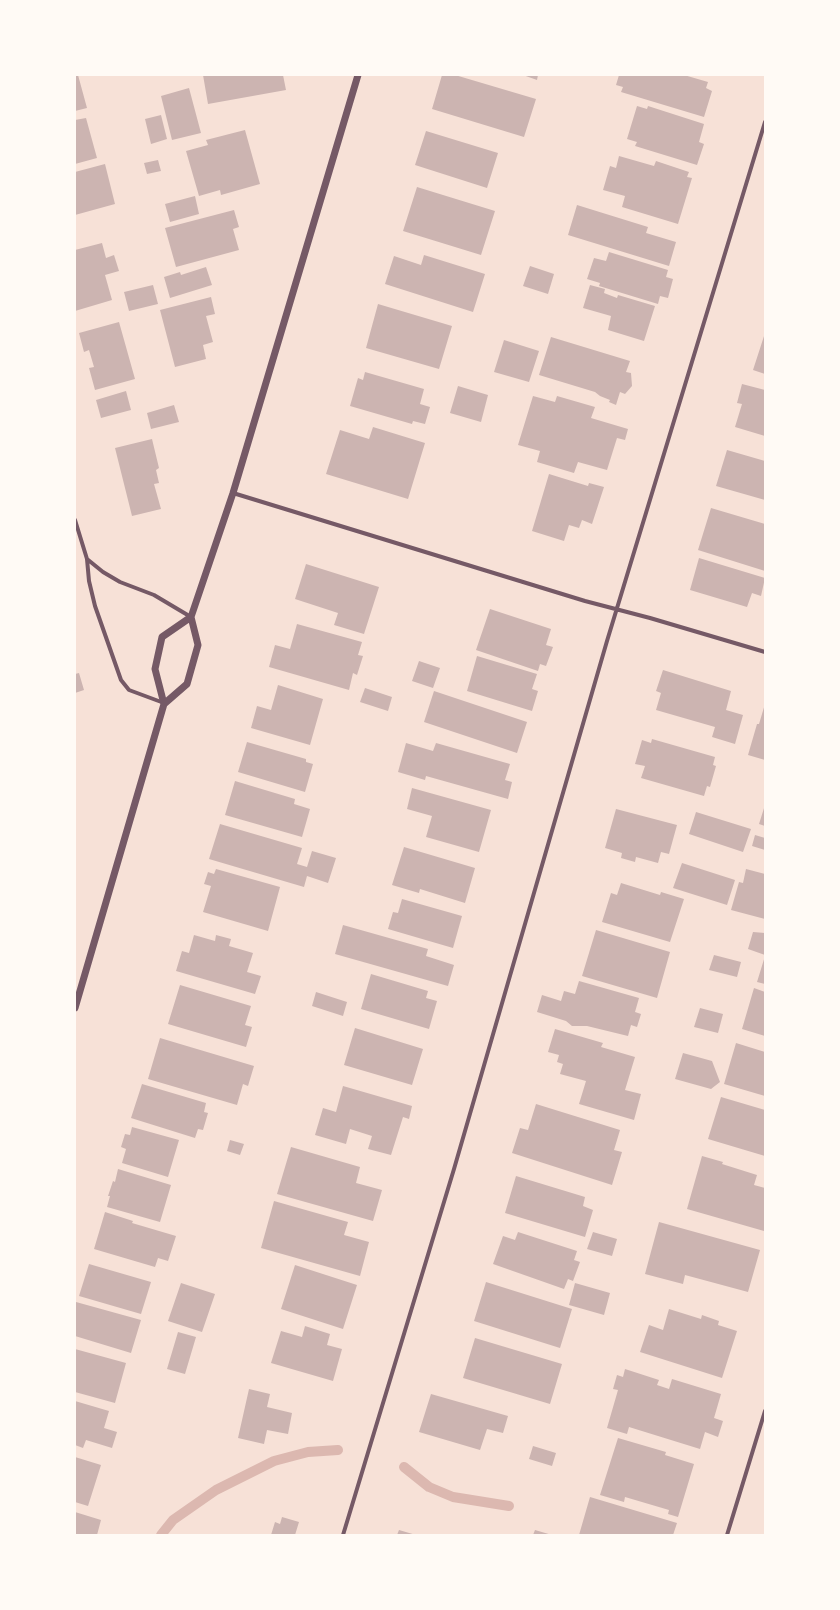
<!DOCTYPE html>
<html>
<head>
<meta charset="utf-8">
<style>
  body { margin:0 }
  #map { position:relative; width:840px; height:1610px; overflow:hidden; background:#f7e1d7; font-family:"Alegreya Sans",sans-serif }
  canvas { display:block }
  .frame { position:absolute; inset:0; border:76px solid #fffaf5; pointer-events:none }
</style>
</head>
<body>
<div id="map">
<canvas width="840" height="1610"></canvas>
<div class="frame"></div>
</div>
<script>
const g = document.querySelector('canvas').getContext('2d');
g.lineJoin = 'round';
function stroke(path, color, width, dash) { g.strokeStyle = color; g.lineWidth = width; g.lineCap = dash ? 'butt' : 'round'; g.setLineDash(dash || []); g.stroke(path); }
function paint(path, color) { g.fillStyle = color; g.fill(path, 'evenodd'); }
const stream = new Path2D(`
  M404 1467 429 1487 453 1497 509 1506
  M161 1535 173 1520 216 1490 274 1461 308 1452 338 1450`);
const building = new Path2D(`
  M75 75H78L87 108 75 111Z
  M203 75H283L286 90 208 104Z
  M442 75H455L536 99 524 137 432 109Z
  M523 75H538L537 80Z
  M619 75H684L708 82 706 88 712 91 704 117 621 92 623 87 616 85Z
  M189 88 201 133 172 140 161 96Z
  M637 106 647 109 648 106 704 124 699 142 704 144 697 165 635 146 637 142 627 139Z
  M161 115 167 139 151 144 145 119Z
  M86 118 97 158 75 164V120Z
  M245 130 260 184 221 195 220 190 199 196 186 151 208 145 206 140Z
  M426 131 498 153 487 188 415 165Z
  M619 156 654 166 656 161 689 172 687 177 692 178 678 224 622 207 625 196 603 190 610 166 616 168Z
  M158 160 161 171 147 174 144 163Z
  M105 164 115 204 75 215V172Z
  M417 187 495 211 481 255 403 231Z
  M195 196 199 214 170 222 165 204Z
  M577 205 648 227 646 233 676 242 669 266 568 235Z
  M234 210 239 227 233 229 239 250 176 267 165 228Z
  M102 243 106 258 114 255 119 271 105 275 112 300 75 311V250Z
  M609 252 668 270 666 277 673 279 668 298 660 296 658 304 599 286 600 283 587 279 594 258 606 261Z
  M424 255 485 274 473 312 385 284 394 256 421 265Z
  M530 266 554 274 548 294 523 286Z
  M206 267 212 285 170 298 164 277 180 272 181 275Z
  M153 285 158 304 129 311 124 292Z
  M590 285 605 289 604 293 617 298 618 295 655 306 644 341 608 330 611 316 583 308Z
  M211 297 215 314 206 316 213 342 203 345 206 359 175 367 160 310Z
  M378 304 452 326 439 369 366 348Z
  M119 322 135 379 95 390 89 368 94 367 89 350 84 352 79 333Z
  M765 333V374L753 370Z
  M551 337 630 361 626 372 631 373 632 386 625 394 620 392 616 405 609 402 610 400 600 396 595 392 539 375Z
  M504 340 539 351 529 382 494 372Z
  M365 372 424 389 420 404 430 407 425 424 413 421 412 424 350 406 358 378 363 380Z
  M742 384 765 390V436L735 427 742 404 737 403Z
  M458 386 488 395 481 422 450 413Z
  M126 391 131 410 101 418 96 400Z
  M533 396 555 402 557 396 595 407 591 418 628 429 625 440 617 438 607 470 578 462 574 473 537 462 540 451 518 445Z
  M174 405 179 422 151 429 147 413Z
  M373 427 425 443 408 499 326 474 340 430 369 439Z
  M152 439 159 468 156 470 159 483 154 484 161 509 132 516 115 448Z
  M727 450 765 461V500L716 486Z
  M549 474 588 486 589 483 604 487 592 524 582 520 579 528 569 525 564 541 532 531Z
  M711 508 765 524V571L698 550Z
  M699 558 765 578 761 596 752 593 747 607 690 590Z
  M306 564 379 587 364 634 334 625 338 613 295 599Z
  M490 609 551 629 546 645 553 647 546 666 540 664 538 671 476 650Z
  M297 624 362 642 358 655 363 656 357 675 353 673 349 690 269 667 275 645 290 649Z
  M477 656 537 674 532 689 538 691 532 711 467 691Z
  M419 661 440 668 433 688 412 681Z
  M663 670 731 691 726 710 743 715 735 744 712 737 715 727 656 710 661 693 656 691Z
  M79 673 84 690 75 693V674Z
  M278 685 323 699 310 745 251 728 257 706 271 710Z
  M365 688 392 697 388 711 360 702Z
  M434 691 527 722 517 753 424 722Z
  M765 704V760L748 755 757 724H759Z
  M652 739 715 757 713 765 716 766 710 787 707 786 704 796 641 778 645 766 635 764 642 740 651 743Z
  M247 742 306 759V762L313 764 305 792 238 772Z
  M406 743 433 751 436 743 510 764 505 780 512 782 508 799 426 776 425 780 398 772Z
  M235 781 295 799 294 804 310 809 302 837 225 815Z
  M412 788 491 810 479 852 426 837 432 816 407 809Z
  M765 805V826L759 824Z
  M616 809 677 825 669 854 661 852 658 863 636 857 635 862 621 858 622 853 605 848Z
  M696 812 751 829 743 852 689 834Z
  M220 824 302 848 297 864 307 867 312 851 336 858 328 883 307 876 304 887 209 859Z
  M755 835 765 838V850L752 846Z
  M404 847 475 868 465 903 420 889 419 893 392 885Z
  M682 863 735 880 727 905 673 888Z
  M216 869 280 887 268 931 203 912 211 886 204 884 208 872 214 874Z
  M746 869 765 874V919L731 910 739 882 743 883Z
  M621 883 660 895 661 892 684 899 670 942 602 922 611 893 617 895Z
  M402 899 462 916 453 948 388 929 393 912 398 913Z
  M343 925 428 949 426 956 454 965 448 986 335 954Z
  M596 930 670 952 657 998 582 976Z
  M753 932 765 933V955L748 949Z
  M194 935 215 941 216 935 231 939 229 946 253 953 247 972 261 976 255 994 176 971 182 951 189 953Z
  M714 955 741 962 737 977 709 970Z
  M765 956V984L757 982Z
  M371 974 428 991 426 998 437 1001 429 1029 361 1009Z
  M579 981 639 998 635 1012 641 1014 637 1027 631 1025 628 1036 587 1026H572L566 1021 537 1012 542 995 561 1001 564 991 575 994Z
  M180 985 251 1006 245 1025 252 1027 246 1047 168 1024Z
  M754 988 765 992V1036L742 1029Z
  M316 992 347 1002 343 1016 312 1006Z
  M700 1008 723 1014 718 1033 694 1027Z
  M355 1028 423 1049 412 1085 344 1065Z
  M555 1029 603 1043 601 1047 635 1057 625 1090 641 1094 634 1120 579 1104 586 1081 560 1074 563 1064 557 1062 559 1055 548 1052Z
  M160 1038 254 1066 248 1086 243 1084 237 1105 148 1079Z
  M736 1043 765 1052V1096L724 1084Z
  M683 1053 712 1061 720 1082 711 1089 675 1079Z
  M142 1084 206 1103 204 1112 208 1113 203 1130 198 1129 195 1138 131 1118Z
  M343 1086 412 1106 409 1119 403 1117 391 1155 368 1149 372 1136 350 1129 346 1144 315 1135 323 1108 336 1112Z
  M721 1097 765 1110V1156L708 1139Z
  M536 1104 620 1130 614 1150 622 1152 612 1185 512 1153 520 1128 528 1130Z
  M132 1127 179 1140 168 1177 122 1163 126 1149 121 1147 125 1134 130 1135Z
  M230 1140 244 1144 240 1155 227 1151Z
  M291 1147 360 1167 356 1183 382 1190 373 1221 277 1194Z
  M702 1156 723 1162 722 1164 757 1175 754 1185 765 1188 764 1231 687 1209Z
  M118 1169 171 1185 160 1222 107 1207 110 1196H108L113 1181 115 1182Z
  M516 1176 585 1197 583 1206 593 1210 585 1237 505 1213Z
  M274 1201 348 1222 344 1235 369 1242 360 1276 261 1248Z
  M105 1212 133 1221 132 1223 176 1236 168 1261 158 1258 155 1267 94 1249Z
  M659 1222 760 1250 748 1292 685 1275 683 1284 645 1274Z
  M518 1232 577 1251 574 1260 580 1262 573 1281 568 1279 564 1289 493 1264 503 1236 515 1240Z
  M593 1232 617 1239 612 1256 587 1249Z
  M89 1264 151 1282 141 1314 79 1296Z
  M295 1265 357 1285 343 1329 281 1309Z
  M486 1282 572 1309 560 1348 474 1321Z
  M181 1283 215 1294 202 1332 168 1321Z
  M575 1283 610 1293 604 1315 569 1305Z
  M76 1302 141 1320 131 1353 75 1336V1306Z
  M669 1309 701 1319 702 1315 719 1321 718 1325 737 1331 722 1378 640 1352 649 1325 663 1330Z
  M305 1326 330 1334 327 1345 342 1349 333 1381 271 1363 281 1331 302 1337Z
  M178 1332 196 1337 185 1374 167 1369Z
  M475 1338 562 1364 550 1404 463 1378Z
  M75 1349 126 1363 115 1403 75 1392Z
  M625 1369 659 1380 657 1385 669 1389 672 1379 721 1394 714 1418 723 1421 718 1437 705 1432 700 1449 629 1427 627 1434 607 1428 618 1390 613 1389 617 1375 623 1377Z
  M249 1389 270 1394 267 1407 292 1413 288 1434 267 1430 264 1444 238 1438Z
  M431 1394 508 1416 503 1433 487 1429 480 1450 419 1432Z
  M75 1401 109 1411 104 1428 117 1432 112 1448 86 1440 83 1448 75 1445Z
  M618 1438 666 1452 665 1455 694 1464 678 1517 668 1514 669 1510 625 1497 624 1502 600 1495Z
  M533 1446 556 1453 552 1466 529 1459Z
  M75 1457 101 1465 88 1506 75 1502Z
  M590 1497 677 1523 673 1535H579Z
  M75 1512 101 1520 97 1535H75Z
  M282 1517 299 1522 295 1535H271L275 1522 280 1524Z
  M399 1530 416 1535H397Z
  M535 1530 552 1535H533Z`);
const minor = new Path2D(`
  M233 493 585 601 650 618 765 652
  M75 520 87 559 89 581 95 606 121 680 129 690 164 703
  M87 559 103 572 120 582 154 595 191 617
  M343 1535 454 1169 607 641 765 122
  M727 1535 765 1411`);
const tertiary = new Path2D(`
  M164 704 187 684 198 645 191 617 233 493 358 75
  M75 1008 164 704 155 669 162 637 191 617`);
stroke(stream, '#dcb8b0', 10);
paint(building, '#ccb4b1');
stroke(minor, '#755966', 4);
stroke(tertiary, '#755966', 7);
</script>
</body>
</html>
